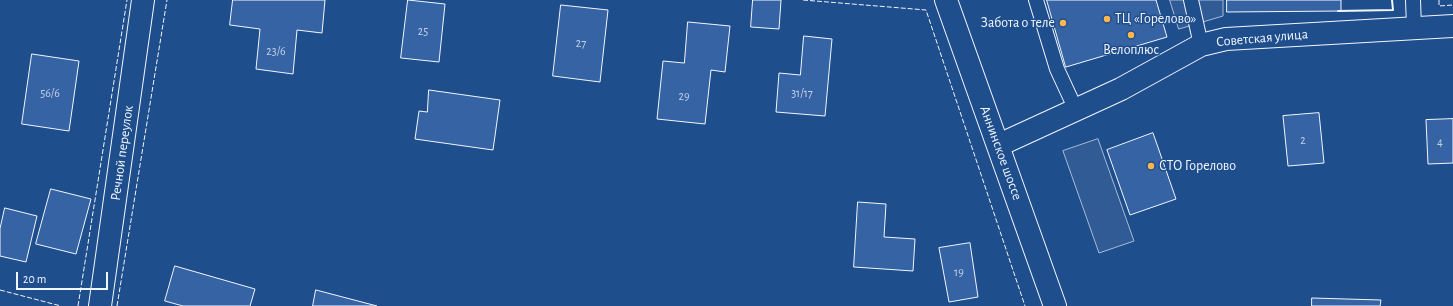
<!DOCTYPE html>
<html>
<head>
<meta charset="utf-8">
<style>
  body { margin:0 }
  #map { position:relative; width:1453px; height:306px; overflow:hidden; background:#1f4e8c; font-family:"Alegreya Sans",sans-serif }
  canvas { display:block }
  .scale { position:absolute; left:16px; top:272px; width:92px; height:18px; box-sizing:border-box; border:2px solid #f2f6ff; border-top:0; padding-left:5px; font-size:12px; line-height:14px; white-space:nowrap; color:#f2f6ff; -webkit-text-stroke:3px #1f4e8c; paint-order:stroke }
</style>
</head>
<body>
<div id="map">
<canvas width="1453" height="306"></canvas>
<div class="scale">20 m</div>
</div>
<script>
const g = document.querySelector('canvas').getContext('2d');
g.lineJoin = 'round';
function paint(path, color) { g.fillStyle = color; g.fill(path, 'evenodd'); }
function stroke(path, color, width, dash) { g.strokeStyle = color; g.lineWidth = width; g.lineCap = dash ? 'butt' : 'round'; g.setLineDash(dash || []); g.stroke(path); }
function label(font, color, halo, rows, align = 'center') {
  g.font = font + ' "Alegreya Sans",sans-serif'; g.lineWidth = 3; g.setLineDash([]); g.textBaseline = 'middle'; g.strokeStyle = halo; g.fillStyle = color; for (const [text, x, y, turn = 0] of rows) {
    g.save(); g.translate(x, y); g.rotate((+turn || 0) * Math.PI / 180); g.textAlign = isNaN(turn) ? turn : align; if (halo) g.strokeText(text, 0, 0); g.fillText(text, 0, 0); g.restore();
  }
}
const built = new Path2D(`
  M1170 0H1223V16L1179 29Z
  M1098 139 1134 241 1099 253 1063 151Z`);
const building = new Path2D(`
  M233 0H325L322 33 297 30 293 74 256 69 260 29 230 25Z
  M408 0 445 4 439 62 401 58Z
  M753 0H781L779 29 751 27Z
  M1047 0H1156L1167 37 1066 67Z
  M1227 0H1341V11L1227 12Z
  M561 5 608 10 600 82 553 76Z
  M688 22 730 26 725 72 711 70 705 124 657 119 663 61 684 63Z
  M804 36 832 39 825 116 776 112 779 73 800 75Z
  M32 54 79 61 69 131 22 124Z
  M429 90 500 100 493 150 415 139 419 111 427 112Z
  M1319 113 1324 163 1288 166 1283 116Z
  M1453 119V163L1428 164 1426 120Z
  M1153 133 1176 199 1130 215 1107 150Z
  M51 189 91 199 76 254 36 244Z
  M858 202 886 204 884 237 915 239 913 271 854 267Z
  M5 208 37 216 26 262 0 256V229Z
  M970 243 978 297 949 302 939 248Z
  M175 266 255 289 250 306H183L165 301Z
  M316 290 377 306H313Z
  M1312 298 1381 300 1380 306H1312Z`);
const service = new Path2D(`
  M1036 0 1057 69 1076 110
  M1191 0 1201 45
  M1413 0 1414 27`);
const minor = new Path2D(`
  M999 145 1121 89 1201 45 1226 39 1453 26
  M100 306 143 0`);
const tertiary = new Path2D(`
  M946 0 1055 306`);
const fence = new Path2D(`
  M803 0 926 10 1025 306
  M1439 0V6L1453 5
  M0 290 61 306
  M78 306 127 0
  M117 306 167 0`);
const wall = new Path2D(`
  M1338 11 1393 10 1392 0`);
const markers = [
  [1107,19,4,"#ffb74d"],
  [1063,23,4,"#ffb74d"],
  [1131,35,4,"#ffb74d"],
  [1151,166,4,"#ffb74d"]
];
const numberNames = [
  ["25",423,31],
  ["27",581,43],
  ["23/6",276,51],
  ["56/6",50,93],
  ["31/17",802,93],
  ["29",684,96],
  ["2",1303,140],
  ["4",1440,142],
  ["19",959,272]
];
const poiNames = [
  ["ТЦ «Горелово»",1115,19],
  ["Забота о теле",1055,23,"right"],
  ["Велоплюс",1131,50,"center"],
  ["СТО Горелово",1159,166]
];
const streetNames = [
  ["Советская улица",1262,38,-5],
  ["Речной переулок",122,153,-82],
  ["Аннинское шоссе",1001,153,70]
];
paint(built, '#305b95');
stroke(built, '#a8bbd7', 1);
paint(building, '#3563a3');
stroke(building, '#f2f6ff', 1);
stroke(service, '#f2f6ff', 16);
stroke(minor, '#f2f6ff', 24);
stroke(tertiary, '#f2f6ff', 24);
stroke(service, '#1f4e8c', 14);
stroke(minor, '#1f4e8c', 22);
stroke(tertiary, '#1f4e8c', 22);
stroke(fence, '#f2f6ff', 1, [5, 2]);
stroke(wall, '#f2f6ff', 2);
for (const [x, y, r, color] of markers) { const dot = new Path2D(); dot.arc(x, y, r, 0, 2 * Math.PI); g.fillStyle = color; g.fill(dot); stroke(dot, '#1f4e8c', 1.5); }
label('12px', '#c3d1e8', null, numberNames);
label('14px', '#f2f6ff', '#1f4e8c', poiNames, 'left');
label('14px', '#f2f6ff', '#1f4e8c', streetNames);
</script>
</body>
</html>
